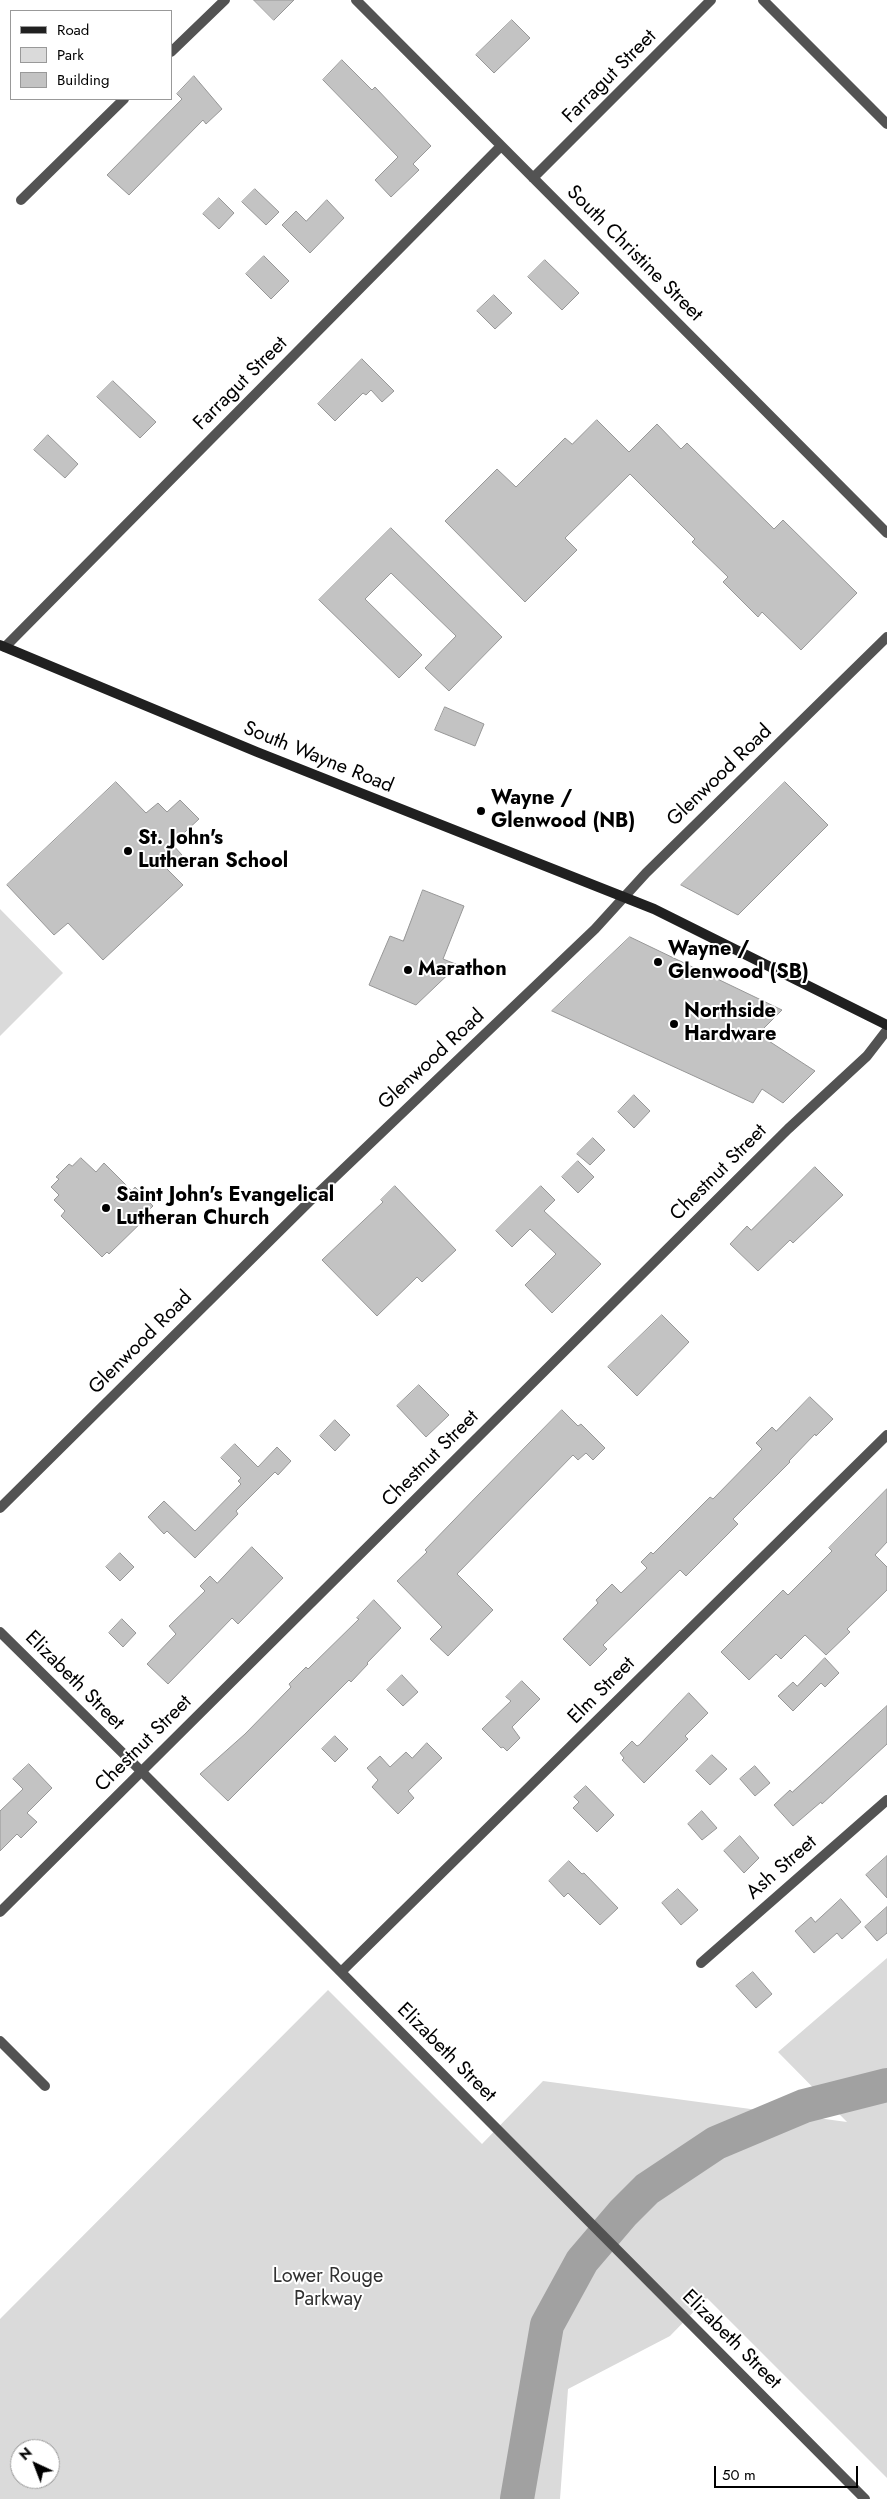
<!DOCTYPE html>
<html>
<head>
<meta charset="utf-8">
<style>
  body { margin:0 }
  #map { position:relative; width:887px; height:2499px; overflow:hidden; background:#fff; font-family:Jost,sans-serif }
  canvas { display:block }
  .legend { position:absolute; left:10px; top:10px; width:162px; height:90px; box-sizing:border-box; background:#fff; border:1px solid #999; margin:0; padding:6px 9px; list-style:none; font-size:15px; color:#000 }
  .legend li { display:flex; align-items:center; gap:10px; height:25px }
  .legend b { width:25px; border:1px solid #999 }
  .north { position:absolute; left:10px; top:2439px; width:50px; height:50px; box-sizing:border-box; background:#fff; border:1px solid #999; border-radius:50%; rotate:317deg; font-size:14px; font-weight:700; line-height:20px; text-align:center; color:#000 }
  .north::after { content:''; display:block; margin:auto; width:18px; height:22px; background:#000; clip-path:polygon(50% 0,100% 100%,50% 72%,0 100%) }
  .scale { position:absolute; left:714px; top:2466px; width:144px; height:22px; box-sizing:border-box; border:2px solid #000; border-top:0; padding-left:6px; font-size:15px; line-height:18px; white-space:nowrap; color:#000; -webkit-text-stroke:4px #fff; paint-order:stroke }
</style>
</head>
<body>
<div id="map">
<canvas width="887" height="2499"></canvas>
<ul class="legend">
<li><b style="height:6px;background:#202020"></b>Road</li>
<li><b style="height:14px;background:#dadada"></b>Park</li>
<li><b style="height:14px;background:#c3c3c3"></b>Building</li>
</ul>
<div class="north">N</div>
<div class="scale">50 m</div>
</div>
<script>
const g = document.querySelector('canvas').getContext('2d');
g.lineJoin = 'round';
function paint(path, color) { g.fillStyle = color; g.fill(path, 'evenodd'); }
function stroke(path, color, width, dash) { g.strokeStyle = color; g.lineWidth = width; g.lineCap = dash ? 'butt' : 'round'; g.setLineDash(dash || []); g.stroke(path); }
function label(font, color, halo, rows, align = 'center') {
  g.font = font + ' Jost,sans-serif'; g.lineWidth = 4; g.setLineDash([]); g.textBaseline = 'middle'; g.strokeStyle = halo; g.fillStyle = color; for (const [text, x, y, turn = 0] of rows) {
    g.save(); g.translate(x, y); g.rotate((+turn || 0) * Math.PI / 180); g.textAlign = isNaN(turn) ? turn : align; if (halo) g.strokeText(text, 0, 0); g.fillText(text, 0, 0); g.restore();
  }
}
const green = new Path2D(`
  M0 909 63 973 0 1036Z
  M887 1958V2478L707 2298 670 2336 568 2389 560 2499H0V2319L328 1990 482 2144 543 2081 847 2122 778 2052ZM20 2449H50V2479H20Z`);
const river = new Path2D(`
  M517 2499 547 2325 582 2261 623 2213 647 2189 716 2143 804 2106 887 2085`);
const building = new Path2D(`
  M254 0H294L274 20Z
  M512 20 530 38 494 73 476 55Z
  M342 60 372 90 375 87 431 146 413 164 419 170 391 197 375 180 398 157 323 80Z
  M194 76 222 109 206 124 203 120 129 195 107 175 182 99 177 94Z
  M255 189 279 212 266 225 242 202Z
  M219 198 234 213 219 229 203 214Z
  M327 200 344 218 310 253 282 225 296 211 306 221Z
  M264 256 289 281 271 299 246 274Z
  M545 260 579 293 562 310 528 277Z
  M494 295 512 313 495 329 477 311Z
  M362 359 394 391 382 402 371 390 366 395 363 393 335 421 318 404Z
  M113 381 156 422 140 438 97 397Z
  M597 420 629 452 657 424 681 449 687 443 774 529 783 520 857 593 801 650 762 612 758 617 723 582 728 577 692 542 695 539 630 474 565 538 577 550 525 602 445 521 497 469 516 487 565 438 572 444Z
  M48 435 78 464 65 478 34 450Z
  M391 528 502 637 449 691 425 668 456 636 391 573 365 599 422 655 399 678 319 600Z
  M445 707 484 724 475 746 435 730Z
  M116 782 146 813 158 803 167 812 180 800 199 819 172 844 182 855 167 869 183 885 103 960 68 923 54 935 7 885Z
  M785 782 828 825 738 915 681 885Z
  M423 890 464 906 443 959 458 965 416 1005 369 985 390 936 403 941Z
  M630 937 782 1010 758 1034 815 1071 783 1103 762 1089 753 1103 552 1011Z
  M634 1095 650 1111 634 1128 618 1112Z
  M593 1138 605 1150 590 1165 577 1154Z
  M81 1158 96 1172 104 1163 132 1191 135 1187 153 1206 147 1212 150 1214 109 1254 107 1252 102 1257 61 1216 65 1211 54 1200 59 1195 51 1187 59 1179 56 1177 69 1164 72 1166Z
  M578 1161 594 1177 578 1193 562 1177Z
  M815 1167 843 1195 793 1243 790 1240 758 1271 730 1244 747 1226 751 1230Z
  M395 1186 456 1250 422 1282 417 1277 377 1316 322 1260 383 1202 381 1200Z
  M541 1186 555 1200 544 1211 601 1264 552 1313 525 1285 556 1254 530 1229 512 1247 496 1231Z
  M662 1315 689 1342 637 1396 608 1367Z
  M419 1385 449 1415 426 1437 397 1406Z
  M810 1397 833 1419 816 1436 815 1434 789 1461 790 1462 733 1519 738 1524 686 1576 680 1570 603 1645 607 1649 590 1666 563 1639 598 1603 596 1600 612 1584 621 1593 647 1568 641 1562 651 1552 653 1554 710 1497 713 1499 762 1449 756 1443 772 1427 776 1431Z
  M562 1410 578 1426 581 1424 605 1448 593 1460 586 1453 578 1460 573 1455 457 1574 493 1610 448 1656 430 1639 442 1627 397 1581 427 1552 425 1550 481 1492Z
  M335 1420 350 1435 335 1451 320 1436Z
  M235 1444 258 1467 277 1447 291 1461 278 1475 275 1472 236 1511 238 1514 195 1558 167 1531 164 1534 148 1517 164 1501 195 1531 241 1484 238 1481 241 1478 221 1458Z
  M887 1489V1542L875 1555 887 1567V1590L847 1629 850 1632 826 1655 805 1635 781 1659 776 1654 749 1680 721 1652 783 1590 788 1595 832 1551 829 1548Z
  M252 1547 283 1578 238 1624 232 1618 168 1684 147 1664 176 1634 169 1626 205 1591 200 1586 210 1576 217 1583Z
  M120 1553 134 1567 120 1581 106 1567Z
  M374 1600 401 1628 367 1663 368 1664 351 1682 349 1680 228 1801 200 1774 245 1734 291 1687 289 1684 306 1667 308 1669 359 1619 357 1618Z
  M122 1619 136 1633 123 1647 109 1633Z
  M825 1658 839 1673 825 1687 821 1683 793 1711 778 1696 793 1682 797 1686Z
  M402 1675 418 1692 403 1706 387 1690Z
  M522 1681 540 1699 512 1727 520 1738 507 1751 503 1747 501 1748 482 1729 511 1701 506 1697Z
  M689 1693 708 1713 685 1736 688 1739 644 1783 622 1760 624 1758 620 1753 632 1741 637 1746 639 1745Z
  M887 1706V1744L822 1804 821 1802 793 1826 774 1805 790 1790 792 1792Z
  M335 1736 348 1749 335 1762 322 1749Z
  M427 1743 442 1758 408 1791 414 1798 398 1814 372 1787 378 1780 367 1768 380 1756 390 1767 406 1752 412 1758Z
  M712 1755 727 1769 710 1785 696 1771Z
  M29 1764 52 1788 27 1813 37 1822 21 1838 17 1834 0 1851V1811L23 1789 13 1779Z
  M755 1766 770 1783 755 1796 740 1779Z
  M586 1786 614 1815 597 1832 573 1808 579 1802 574 1797Z
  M702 1811 717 1828 702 1840 688 1824Z
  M740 1836 759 1858 744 1873 724 1851Z
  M887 1856V1898L866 1875Z
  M569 1861 582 1874 584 1873 618 1908 600 1925 568 1893 564 1897 549 1881Z
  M678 1889 698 1910 681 1925 662 1903Z
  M841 1899 861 1922 842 1939 837 1933 814 1953 795 1931 811 1917 815 1922Z
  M887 1907V1933L877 1941 865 1927Z
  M753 1972 772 1994 756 2008 736 1986Z`);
const minor = new Path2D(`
  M356 0 887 533
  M763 0 887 124
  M171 52 225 0
  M533 178 711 0
  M21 200 124 99
  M5 647 501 146
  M0 1632 141 1771 865 2499
  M0 1912 788 1129 867 1056 887 1030
  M701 1963 887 1800
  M341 1972 887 1435
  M0 2041 45 2086`);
const tertiary = new Path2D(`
  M0 1508 313 1198 595 929 646 873 887 637`);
const secondary = new Path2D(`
  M0 645 257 752 654 909 887 1025`);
const markers = [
  [481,811,5,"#000"],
  [128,851,5,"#000"],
  [658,962,5,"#000"],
  [408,970,5,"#000"],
  [674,1024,5,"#000"],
  [106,1208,5,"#000"]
];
const streetNames = [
  ["Farragut Street",610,77,-45],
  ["South Christine Street",634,254,45],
  ["Farragut Street",241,384,-45],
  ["South Wayne Road",318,758,22],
  ["Glenwood Road",720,776,-44],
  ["Glenwood Road",432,1060,-43],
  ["Chestnut Street",719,1173,-45],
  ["Glenwood Road",141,1343,-45],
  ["Chestnut Street",431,1459,-45],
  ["Elizabeth Street",74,1681,45],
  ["Elm Street",602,1691,-45],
  ["Chestnut Street",144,1744,-45],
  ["Ash Street",782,1868,-41],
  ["Elizabeth Street",446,2053,45],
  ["Elizabeth Street",731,2340,45]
];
const poiNames = [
  ["Wayne /",491,799],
  ["Glenwood (NB)",491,822],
  ["St. John's",138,839],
  ["Lutheran School",138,862],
  ["Wayne /",668,950],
  ["Glenwood (SB)",668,973],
  ["Marathon",418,970],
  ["Northside",684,1012],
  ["Hardware",684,1035],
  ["Saint John's Evangelical",116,1196],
  ["Lutheran Church",116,1219]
];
const parkNames = [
  ["Lower Rouge",328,2277],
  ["Parkway",328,2300]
];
paint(green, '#dadada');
stroke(river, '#a1a1a1', 34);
paint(building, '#c3c3c3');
stroke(building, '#979797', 1);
stroke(minor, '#535353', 10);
stroke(tertiary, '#535353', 10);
stroke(secondary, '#202020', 10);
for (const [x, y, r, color] of markers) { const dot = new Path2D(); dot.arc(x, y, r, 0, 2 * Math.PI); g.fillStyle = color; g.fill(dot); stroke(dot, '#fff', 2); }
label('20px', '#000', '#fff', streetNames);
label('bold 20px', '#000', '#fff', poiNames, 'left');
label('20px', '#313131', '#fff', parkNames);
</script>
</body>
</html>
